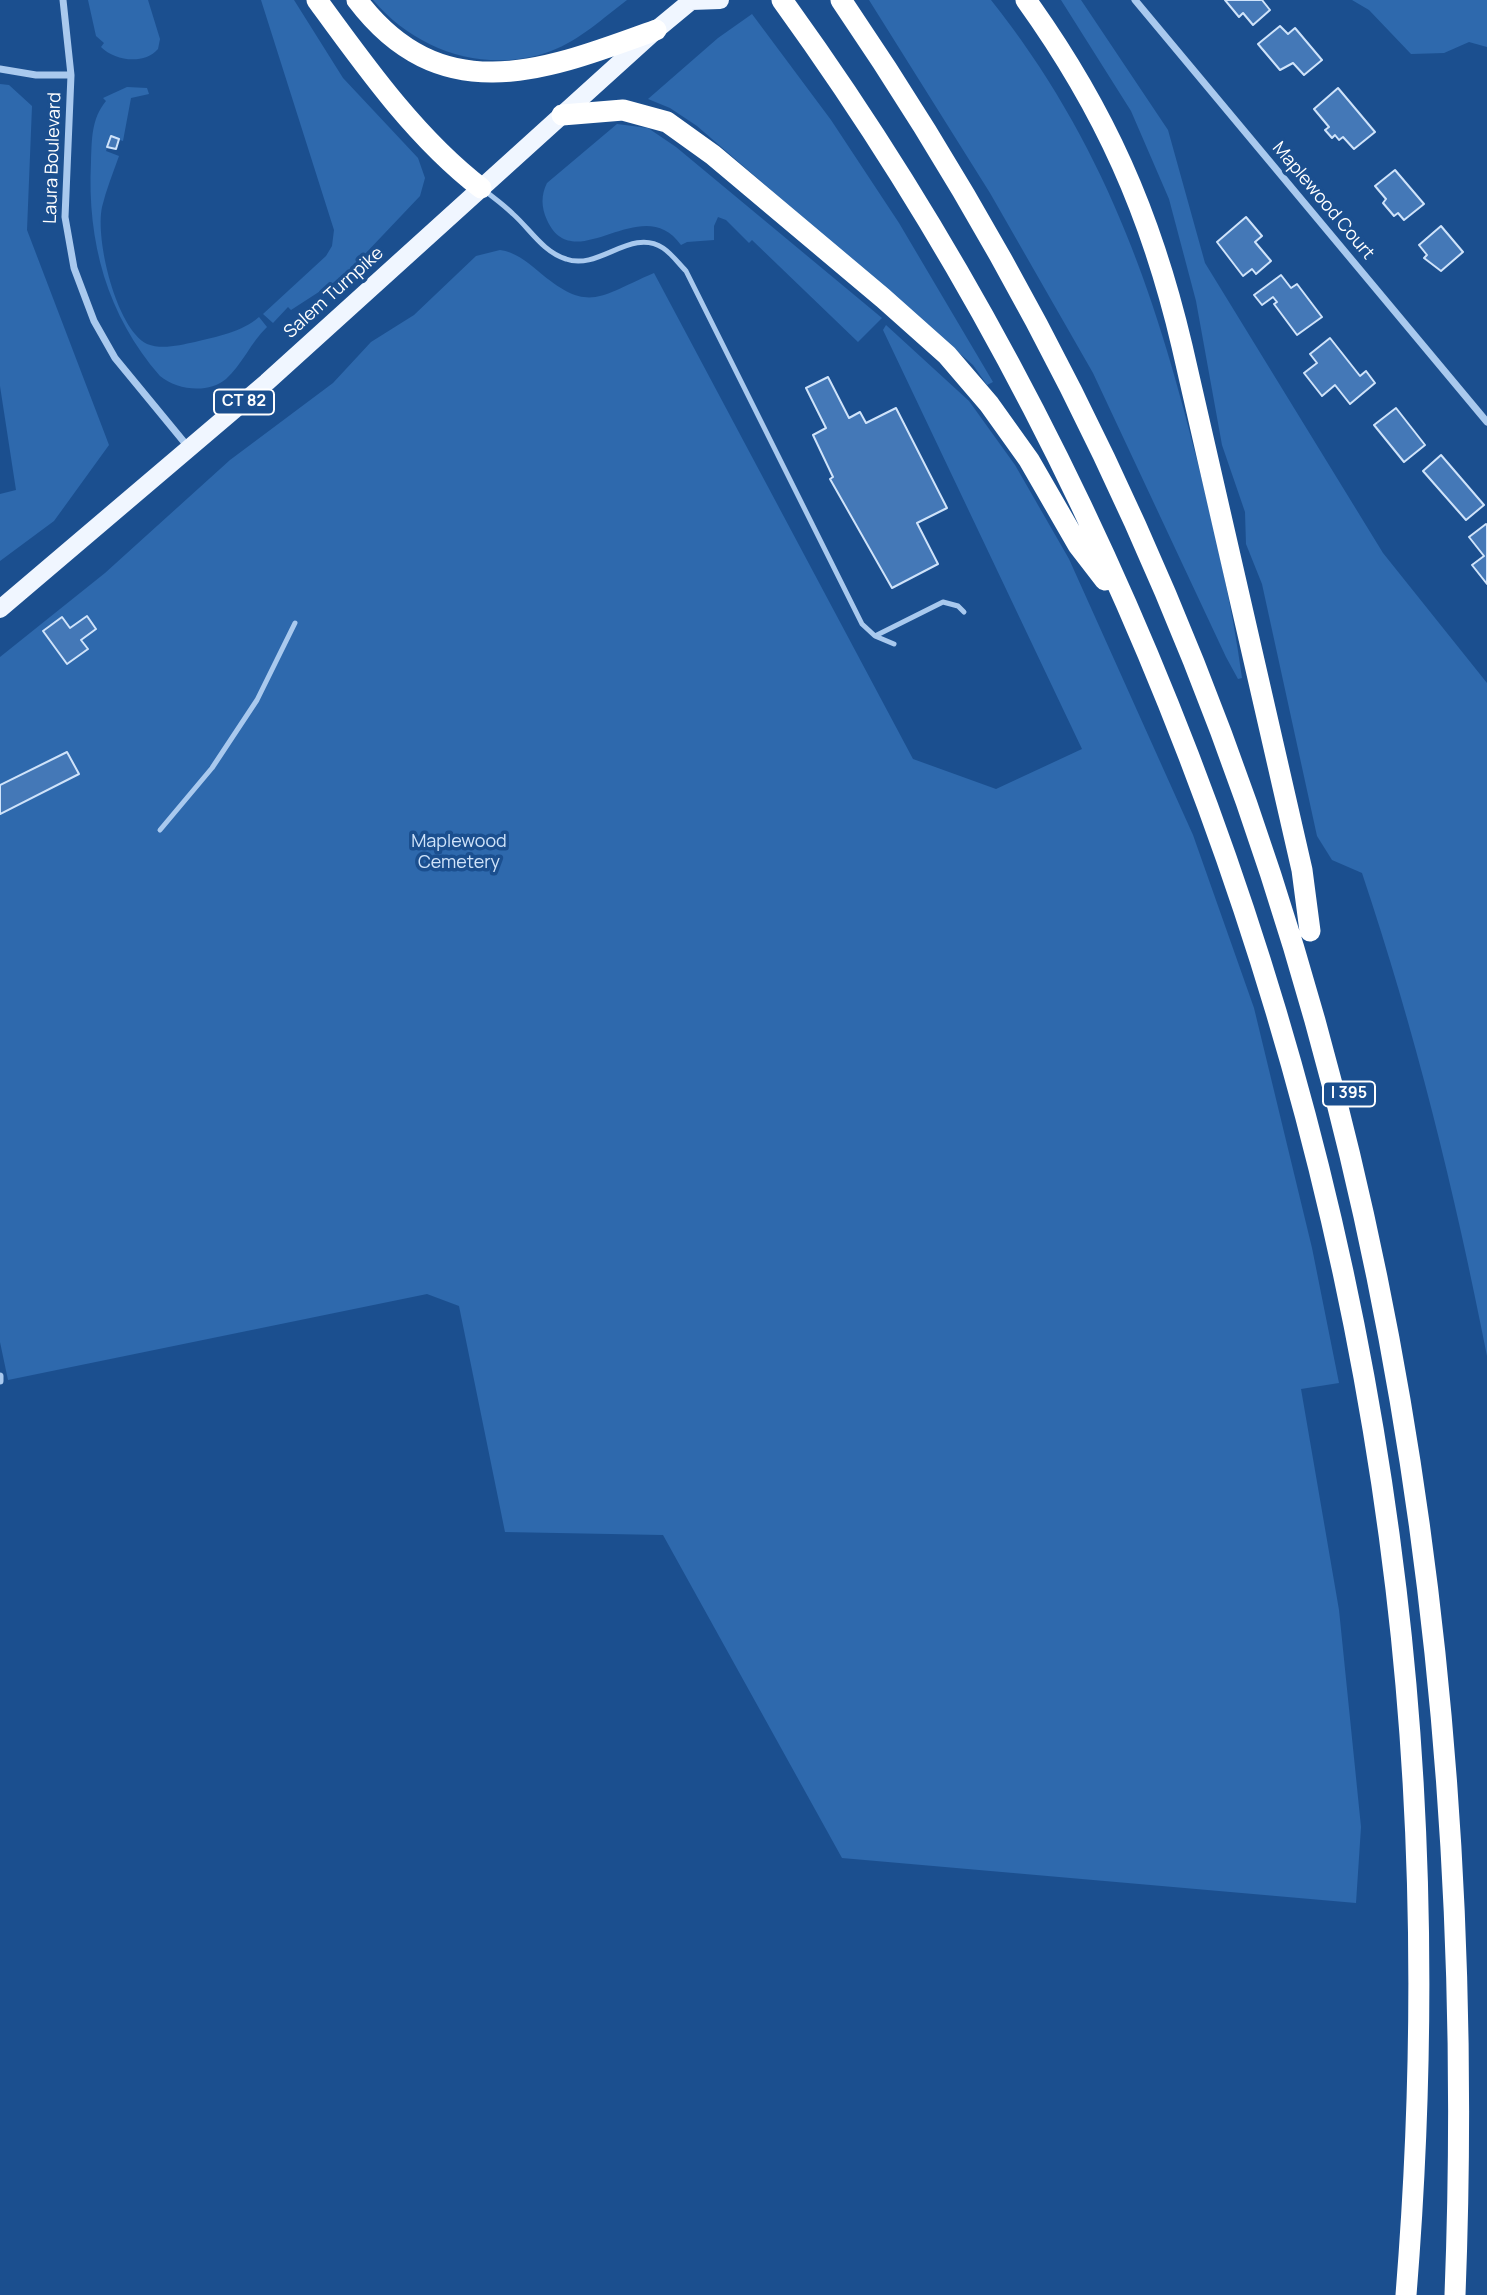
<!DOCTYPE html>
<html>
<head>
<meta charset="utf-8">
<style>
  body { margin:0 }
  canvas { display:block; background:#1b4f8f }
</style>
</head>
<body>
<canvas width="1487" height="2295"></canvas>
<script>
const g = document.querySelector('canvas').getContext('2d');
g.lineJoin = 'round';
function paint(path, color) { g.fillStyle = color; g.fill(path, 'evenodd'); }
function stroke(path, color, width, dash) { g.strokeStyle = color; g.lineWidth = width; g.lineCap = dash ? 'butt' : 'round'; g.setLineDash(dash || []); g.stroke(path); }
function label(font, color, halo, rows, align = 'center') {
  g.font = font + ' Manrope,sans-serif'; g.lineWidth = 7; g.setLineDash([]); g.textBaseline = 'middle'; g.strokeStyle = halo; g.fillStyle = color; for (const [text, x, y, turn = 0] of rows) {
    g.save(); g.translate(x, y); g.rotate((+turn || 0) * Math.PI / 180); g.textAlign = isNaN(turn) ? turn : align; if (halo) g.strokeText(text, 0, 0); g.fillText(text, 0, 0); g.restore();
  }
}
const green = new Path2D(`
  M88 0H148L160 39 158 49C144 65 115 61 101 47L104 43 96 36Z
  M261 0H294L343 78 418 158 425 178 420 196 345 275 291 310 288 307 273 323 263 314 326 256 332 246 334 230Z
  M373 0H627C603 18 580 40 551 51 487 75 416 51 373 0Z
  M869 0H991C1103 141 1154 288 1197 460 1215 532 1232 604 1242 678L1238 679 1226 657 1093 373 990 193Z
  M1061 0H1081L1168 130 1205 263 1383 553 1487 683V1356C1455 1192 1415 1031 1362 873L1332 860 1317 836 1262 584 1246 544 1245 512 1222 445 1196 301 1169 199 1131 111Z
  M1352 0H1487V47L1469 42 1444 53 1411 54 1369 10Z
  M752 14 831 120 899 223 993 382 987 385 973 365 697 126 670 108 648 99 718 38Z
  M0 84 9 85 32 106 27 230 109 445 54 521 0 561V494L16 490 0 386Z
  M127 87 147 88 149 94 131 98 123 141 111 137 106 151 119 156C113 173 106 190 102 207 95 239 116 328 147 344 162 350 180 345 195 342 216 337 242 332 259 317L267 327C251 342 242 365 226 379 208 394 177 390 160 376 107 315 87 242 91 162 92 140 91 119 106 101L103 98Z
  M617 124 648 128 676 147 882 318 858 342 752 240 749 243 726 220 718 217 714 226V240L687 242 681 245C642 189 574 280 547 220 541 207 541 195 547 183Z
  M500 250C515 252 526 261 538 271 589 314 598 297 654 273L913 759 996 789 1082 749 883 330 886 325 969 401 1015 465 1069 559 1193 835 1254 1008 1312 1248 1339 1383 1301 1389 1339 1610 1361 1827 1356 1903 842 1858 663 1535 505 1532 459 1306 427 1294 8 1380 0 1342V657L105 573 230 460 333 383 371 342 414 315 476 256Z`);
const building = new Path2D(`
  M1225 0H1262L1270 10 1253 25 1243 13 1239 17Z
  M1280 26 1288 34 1295 28 1322 60 1304 75 1293 63 1280 70 1258 44Z
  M1338 88 1375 132 1354 149 1343 137 1339 140 1335 135 1332 138 1325 130 1329 127 1314 109Z
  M111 136 119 139 116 149 107 147Z
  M1395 170 1424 204 1404 220 1398 213 1394 216 1383 203 1386 199 1375 186Z
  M1246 217 1262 236 1255 242 1271 261 1256 274 1252 269 1243 276 1217 242Z
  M1441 226 1463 252 1441 271 1424 258 1427 255 1419 245Z
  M1281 275 1291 288 1297 284 1322 317 1297 335 1274 304 1277 302 1273 297 1262 305 1254 295Z
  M1330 338 1360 376 1366 371 1375 383 1350 404 1335 385 1322 396 1304 373 1317 363 1310 354Z
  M828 377 849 418 860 412 866 423 896 408 947 508 917 523 938 564 892 588 830 479 833 477 813 435 826 428 806 388Z
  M1396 408 1425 445 1404 462 1374 425Z
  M1441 455 1484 505 1466 520 1423 471Z
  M1486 524 1487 525V584L1472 565 1484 556 1469 537Z
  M87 616 96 629 81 640 88 649 67 664 43 631 62 617 70 628Z
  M67 752 79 774 0 814V785Z`);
const lane = new Path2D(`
  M484 190C494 198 504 205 513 214 530 229 543 252 566 259 599 271 631 227 663 248 672 254 679 264 686 271L862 624 875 636 894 644
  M875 636 943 602 958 606 964 612
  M160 830 212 768 257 700 295 623`);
const street = new Path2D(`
  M63 0 71 75 65 217 74 268 94 321 115 358 189 448
  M1135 0 1487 422
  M0 69 36 75H71
  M0 1376V1381`);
const primary = new Path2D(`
  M0 609 267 382 656 30 691 1 720 0`);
const highway = new Path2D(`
  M317 0C365 66 416 138 481 188
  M357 0C442 112 546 70 656 30
  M782 0C1115 460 1329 1026 1396 1589 1424 1823 1425 2060 1406 2295
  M841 0C1307 682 1487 1471 1455 2295
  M1026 0C1105 110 1151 214 1182 346L1302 870 1310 931
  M562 115 623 110 667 122 713 155 883 298 947 355 989 404 1029 460 1078 545 1105 580`);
const shields = [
  [244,402,60],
  [1349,1094,52]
];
const shieldNames = [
  ["CT 82",244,402],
  ["I 395",1349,1094]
];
const streetNames = [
  ["Laura Boulevard",53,158,-88],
  ["Maplewood Court",1323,201,50],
  ["Salem Turnpike",334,293,-42]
];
const parkNames = [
  ["Maplewood",459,842],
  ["Cemetery",459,863]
];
paint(green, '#2e69ad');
paint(building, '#4478b7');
stroke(building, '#cfe3fa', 2);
stroke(lane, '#a9c9ee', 5);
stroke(street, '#a9c9ee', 7);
stroke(primary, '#f0f6ff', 18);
stroke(highway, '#fff', 21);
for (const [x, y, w] of shields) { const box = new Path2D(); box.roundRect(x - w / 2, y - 12.5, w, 25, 5); g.fillStyle = '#1b4f8f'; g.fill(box); stroke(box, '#fff', 2); }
label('bold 16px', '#fff', null, shieldNames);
label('18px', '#fff', '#1b4f8f', streetNames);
label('18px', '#cfe3fa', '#1b4f8f', parkNames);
</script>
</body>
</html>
